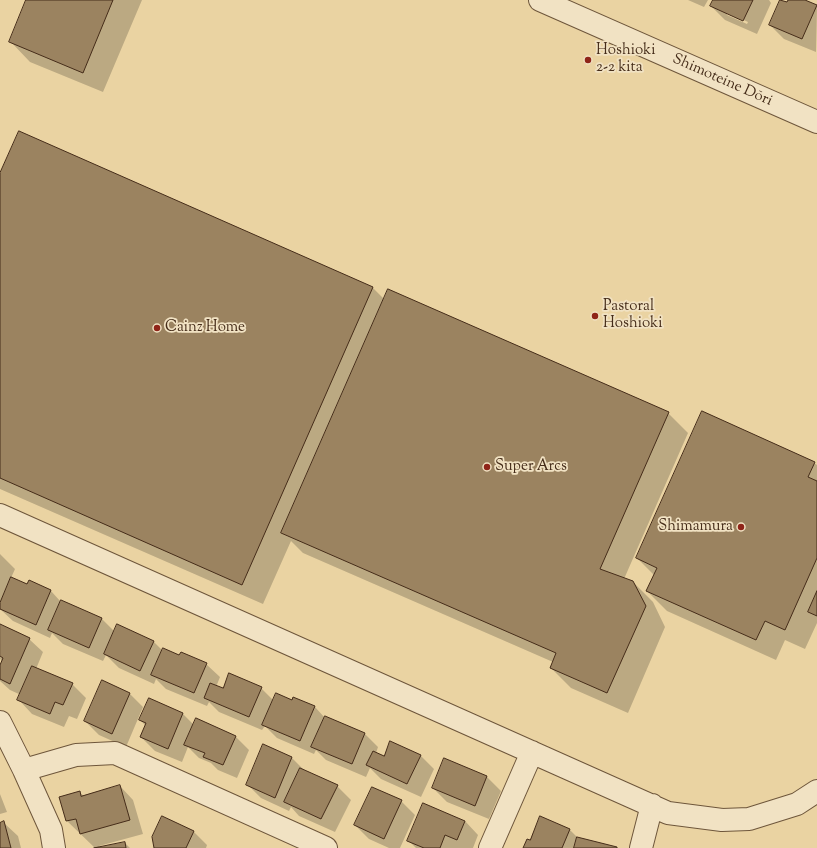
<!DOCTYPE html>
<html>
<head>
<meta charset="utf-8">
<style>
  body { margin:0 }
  canvas { display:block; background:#ead3a2 }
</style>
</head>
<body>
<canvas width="817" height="848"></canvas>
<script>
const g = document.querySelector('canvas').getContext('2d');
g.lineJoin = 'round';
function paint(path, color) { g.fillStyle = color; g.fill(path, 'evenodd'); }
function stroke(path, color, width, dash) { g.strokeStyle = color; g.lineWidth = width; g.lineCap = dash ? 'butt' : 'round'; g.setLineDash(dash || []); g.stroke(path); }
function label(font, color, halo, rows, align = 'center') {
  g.font = font + ' "Sorts Mill Goudy",serif'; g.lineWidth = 3.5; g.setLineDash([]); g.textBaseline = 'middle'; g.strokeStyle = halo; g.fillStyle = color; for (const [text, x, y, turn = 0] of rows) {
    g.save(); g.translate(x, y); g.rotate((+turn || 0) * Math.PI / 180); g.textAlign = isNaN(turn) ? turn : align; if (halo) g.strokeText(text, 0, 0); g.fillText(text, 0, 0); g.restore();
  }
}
const shadow = new Path2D(`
  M27 0H142L103 92 30 62 10 41Z
  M688 0H708L704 7Z
  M714 0H769L771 3 757 34 725 20 711 6ZM727 12 748 22 747 24 727 15Z
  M789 0H802L817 7 816 52 784 39 770 25 788 4Z
  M19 132 373 288 385 300 668 413 688 433 624 579 633 582 653 602 665 627 628 713 571 688 551 668 553 662 303 553 291 541 263 604 0 489V176Z
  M814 463 817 465V623L805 649 785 640 776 660 667 611 647 591 654 575 637 558Z
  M0 554 15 569 11 578 27 586 29 582 51 591 61 602 102 619 115 632 153 641 163 651 206 664 220 677 216 687 223 690 261 688 274 701H292L294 698 315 707 325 718 365 734 378 747 376 753 384 757 420 755 434 769 421 797 381 779 370 768 366 777 326 760 316 750 314 754 277 738 265 726 262 730 219 712 209 702 207 706 166 689 156 679 154 684 119 668 106 655 103 661 63 644 52 633 50 638 13 621 0 609Z
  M0 626 29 639 43 652 36 669 72 684 86 698 77 719 69 716 64 727 32 714 19 700 21 695 10 690 0 681V668L3 662 0 659Z
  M130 694 143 707 126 747 99 735 85 721Z
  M149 700 183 714 194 725 235 736 249 750 237 778 218 770 211 763 199 758 188 747 182 762 155 751 141 737 146 726 140 720Z
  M264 746 292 758 305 771 337 786 351 800 335 832 299 816 291 807 289 811 261 798 247 784Z
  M445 760 487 777 501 791 489 819 447 802 433 788Z
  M120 786 133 800 143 834 99 846V848L125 843 130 848H95L67 821 60 797 79 792 84 796Z
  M0 794 7 812 0 814Z
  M401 801 415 815 400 848H389L369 839 355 825Z
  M465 821 478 835 473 848H416L409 841Z
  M4 823 18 836 21 848H0V824Z
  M569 829 578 838 615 848H524Z
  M194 832 207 845 206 848H155Z`);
const building = new Path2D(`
  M26 0H113L83 73 9 42Z
  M713 0H753L743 21 710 6Z
  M780 0 787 2 788 0H805L817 5 802 39 769 25Z
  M19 131 373 287 242 585 0 478V173Z
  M388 289 669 412 600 569 633 581 646 606 607 693 550 668 556 653 281 533Z
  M702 411 815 462 808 477 817 481V558L785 630 765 621 756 640 646 591 657 568 636 558Z
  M11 577 27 584 29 580 51 590 36 625 0 609V603Z
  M817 591V616L808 612Z
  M61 600 102 618 89 648 48 630Z
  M0 624 30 638 10 684 0 679V665L3 658 0 656Z
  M117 624 154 641 140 671 104 654Z
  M163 648 179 655 181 652 207 663 194 693 151 675Z
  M32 666 73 683 63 705 55 702 50 714 17 700Z
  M229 673 262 687 249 717 204 698 210 683 223 688Z
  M102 680 130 693 112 734 84 721Z
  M276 693 292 700 293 697 315 706 300 741 262 725Z
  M149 698 183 713 168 749 140 737 146 723 139 720Z
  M325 716 365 733 352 764 311 747Z
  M196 718 236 736 223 765 203 757 205 753 184 745Z
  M390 741 421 755 407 784 366 765 373 751 384 756Z
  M263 744 292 757 275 798 246 785Z
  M444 758 487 776 475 806 432 788Z
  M300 768 338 785 321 819 284 802Z
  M120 785 130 820 80 834 76 819 66 821 59 797 80 791 81 796Z
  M372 787 402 800 384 839 354 825Z
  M423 803 465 821 457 840 445 835 440 848H424L407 841Z
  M162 816 194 831 186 848H154L152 837Z
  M540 816 570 829 562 848H523L527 839 530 840Z
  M4 821 11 848H0V823Z
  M577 837 617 847V848H574Z
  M125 842 126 848H94Z`);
const minor = new Path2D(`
  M540 0 817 122
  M0 515 668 813 722 820 749 819 797 804 817 791
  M0 722 24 770 51 830 54 848
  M24 770 76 755 115 753 326 848
  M490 848 532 752
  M641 848 652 805`);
const markers = [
  [588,60,4,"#8f2418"],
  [595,316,4,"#8f2418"],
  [157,328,4,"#8f2418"],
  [487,467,4,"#8f2418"],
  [741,527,4,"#8f2418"]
];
const poiNames = [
  ["Hoshioki",596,51],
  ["2-2 kita",596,68],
  ["Pastoral",603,307],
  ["Hoshioki",603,324],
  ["Cainz Home",165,328],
  ["Super Arcs",495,467],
  ["Shimamura",733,527,"right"]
];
const streetNames = [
  ["Shimoteine Dōri",722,81,24]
];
paint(shadow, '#0003');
paint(building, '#9b8360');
stroke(building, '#452c19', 1);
stroke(minor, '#6e563b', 24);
stroke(minor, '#f1e2c3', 22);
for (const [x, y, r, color] of markers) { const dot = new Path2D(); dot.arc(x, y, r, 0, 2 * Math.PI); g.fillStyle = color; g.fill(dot); stroke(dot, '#f1e2c3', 1.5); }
label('15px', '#452c19', '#f1e2c3', poiNames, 'left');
label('15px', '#452c19', '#f1e2c3', streetNames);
</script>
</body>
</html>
